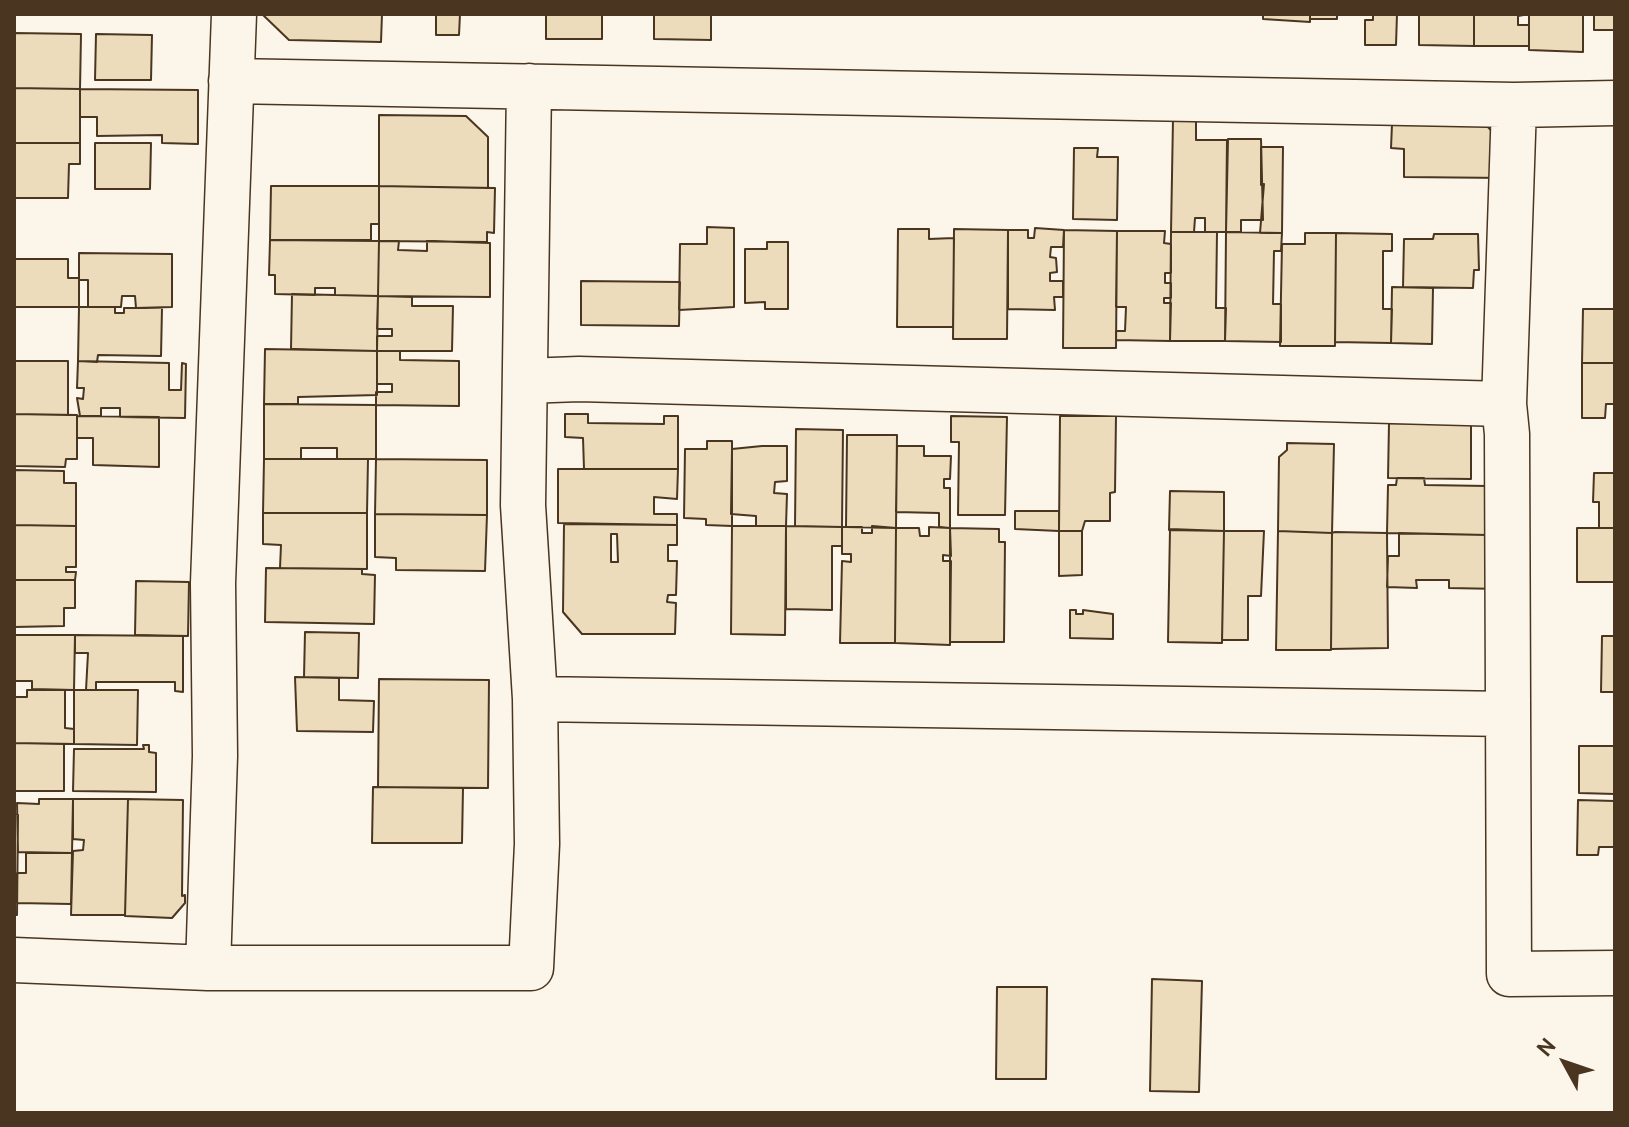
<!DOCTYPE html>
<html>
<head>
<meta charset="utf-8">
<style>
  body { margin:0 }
  #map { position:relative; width:1629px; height:1127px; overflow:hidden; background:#fbf6e9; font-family:Cabin,sans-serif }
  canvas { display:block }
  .frame { position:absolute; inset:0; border:16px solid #4a3520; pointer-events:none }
  .north { position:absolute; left:1525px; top:1023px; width:80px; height:80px; -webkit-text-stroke:6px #fbf6e9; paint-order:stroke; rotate:310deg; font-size:22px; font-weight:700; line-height:32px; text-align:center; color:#4a3520 }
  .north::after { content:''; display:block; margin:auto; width:28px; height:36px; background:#4a3520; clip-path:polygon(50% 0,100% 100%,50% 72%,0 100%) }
</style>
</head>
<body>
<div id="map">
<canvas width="1629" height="1127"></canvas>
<div class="frame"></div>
<div class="north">N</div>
</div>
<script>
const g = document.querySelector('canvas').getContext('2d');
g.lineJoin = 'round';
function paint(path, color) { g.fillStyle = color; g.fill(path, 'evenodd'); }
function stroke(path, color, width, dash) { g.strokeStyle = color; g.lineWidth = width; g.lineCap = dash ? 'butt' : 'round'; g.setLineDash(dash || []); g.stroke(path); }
const building = new Path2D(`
  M262 14H382L381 42 289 40Z
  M436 14H460L459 35H436Z
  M546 14H602V39H546Z
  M654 14H711V40L654 39Z
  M1263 14H1310V22L1263 19Z
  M1310 14H1337V19H1310Z
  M1373 14H1397L1396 45H1365V20H1373Z
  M1419 14H1474V46L1419 45Z
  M1474 14H1529L1518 16V25H1529V46H1474Z
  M1529 14H1583V52L1529 50Z
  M1594 14H1615V30H1594Z
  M14 33 81 34 80 89 14 88Z
  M96 34 152 35 151 80H95Z
  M14 88 80 89V143H14Z
  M80 89 198 90V144L162 143V135L97 136V117H80Z
  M379 115 466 116 488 137V188L379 186Z
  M1173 119 1196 120V140H1227L1226 232H1205V218H1195L1194 232H1171Z
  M1392 124H1485L1507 147V178L1404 177V149L1391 148Z
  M1228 139H1261L1263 220H1241V232H1226Z
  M14 143H80V164H69L68 198H14Z
  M95 143H151L150 189H95Z
  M1261 147H1283L1282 233H1260L1264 184 1261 185Z
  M1074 148H1098L1097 157H1118L1117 220 1073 219Z
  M271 186H379V224H371V240H270Z
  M379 186 495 188 494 233 487 232V242L379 241Z
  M707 227 734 228V307L679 310 680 244H707Z
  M1035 228 1064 230 1063 247H1051L1050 257 1056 258 1057 272 1050 273V281H1063V297H1054L1055 310 1008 309V230H1028V238H1034Z
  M898 229H929V239L954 238 953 327H897Z
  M954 229 1008 230 1007 339H953Z
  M1064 230 1117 231 1116 348H1063Z
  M1117 231H1165L1164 243 1171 244V273H1165V283H1171V298H1164V303H1171L1170 341 1116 340V331H1125L1126 307H1116Z
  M1171 232H1217L1216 308H1226L1225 341H1170Z
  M1226 232 1282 233 1281 251H1274L1273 304H1281V342L1225 341Z
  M1305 233H1336L1335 346H1280L1282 244H1305Z
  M1336 233 1392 234V251H1383V309H1392L1391 343 1335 342Z
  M1434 234H1478L1479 270H1474L1473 288 1403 287 1404 239H1433Z
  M270 240 379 241 378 296 335 295V288H315V295L275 294V275H269Z
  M379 241H399L398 250 427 251V241L490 243V297L378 296Z
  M767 242H788V309H765V302L745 303V249H767Z
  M79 253 172 254V307L136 308 135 296H122L121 307H88V280H79Z
  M14 259H68V278H79V307H14Z
  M581 281 680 282 679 326 581 325Z
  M1392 287 1433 288 1432 344 1391 343Z
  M292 294 378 296 377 351 291 349Z
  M378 296 412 297V306H453L452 351H377V336H392V329H377Z
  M79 307H115V313H124V308H162L161 356 98 355 97 362 78 361Z
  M1583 309H1615V363H1582Z
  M265 349 377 351V395L298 397V404H264Z
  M377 351H400V360L459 361V406L376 405V392H392V384H377Z
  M14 361H68V415L14 414Z
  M78 361 169 363V390H181L182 363 186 364 185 418 120 417V408H101V416H80L77 398 83 399 84 388H77Z
  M1582 363H1615V404H1606L1605 418H1582Z
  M264 404 376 405V459H337V448H301V459H264Z
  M14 414 77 415V459H66L65 467 14 466Z
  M565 414H588V423L664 424V416H678V469H584L583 438 565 437Z
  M77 416 159 417V467L93 465V438H77Z
  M951 416 1007 417 1005 515H958L959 442H951Z
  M1060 416H1116L1115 492 1110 493V521H1085L1082 531H1059Z
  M1389 423 1471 424V479L1388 478Z
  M796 429 843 430 842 527 795 526Z
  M847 435H897L896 528 846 527Z
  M707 441H732V526L706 525V519L684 518 685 449H707Z
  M1287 443 1334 444 1332 533 1278 531 1279 457 1287 450Z
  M762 446H787V481L775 482 774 493 787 494 786 526H756V516L731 514 732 449Z
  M897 446H924V456H951L950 479H944V488H950V528L939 527V513L896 512Z
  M264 459H368L367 513H263Z
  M376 459 487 460V515L375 514Z
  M558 469H678L677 499 654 497V514H677V525L558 523Z
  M14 470 64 471V483H76V526L14 525Z
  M1594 473H1615V528H1599V502H1593Z
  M1397 478H1424L1425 485 1487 486V535L1387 533 1388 485H1396Z
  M1170 491 1224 492V531L1169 530Z
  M1015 511H1059V531L1015 529Z
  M263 513H367V569L280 568 281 545 263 544Z
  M375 514 487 515 485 571 396 570V558L375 557Z
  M564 524 677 525V545H668V561H677L676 595H668L667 602 676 603 675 634H582L563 612ZM611 534H617L618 562H611Z
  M14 525 76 526V567H66V572H76L75 580H14Z
  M732 526H786L785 635 731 634Z
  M786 526 842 527V546H832V610L786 609Z
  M872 526 896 528 895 643H840L842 561 851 562V554H842V527H862V533H872Z
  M929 527 950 528 951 556 943 555V561H951L950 645 895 643 896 528H919L920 536H929Z
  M950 528 999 529V542H1005L1004 642H950Z
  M1577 528H1615V582H1577Z
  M1170 529 1224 531 1222 643 1168 642Z
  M1059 531H1082V575L1059 576Z
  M1224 531H1264L1261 596H1248V640H1222Z
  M1278 531 1332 533 1331 650H1276Z
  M1335 532 1387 533 1388 648 1331 649 1332 533Z
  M1399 533 1487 535 1501 589 1449 588V580H1416L1417 588 1387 587 1388 556H1399Z
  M266 568 362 569V574L375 575 374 624 265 622Z
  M14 580H75V608H64V626L14 627Z
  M136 581 189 582 188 636 135 635Z
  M1070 610H1076V614H1083V610L1113 614V639L1070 638Z
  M305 632 359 633 358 678 304 677Z
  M14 635H75L74 690 32 689V681H14Z
  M75 635 183 636V692L175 691V682H96V690H86L88 653H75Z
  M1602 636H1615V692H1601Z
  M295 677 339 678V700L374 701 373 732 297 731Z
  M379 679 489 680 488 788 378 787Z
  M27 690H65V728L74 729V744L14 743V697H27Z
  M74 690H138L137 745 74 744Z
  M14 743 64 744V791H14Z
  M143 745H149V752L156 753V792L73 791 74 749H144Z
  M1579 746H1615V794L1579 793Z
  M373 787 463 788 462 843H372Z
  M39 799H73L72 853 18 852 17 803 39 804Z
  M73 799H128L125 915H71L73 851 83 850 84 840 73 839Z
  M128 799 183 800 182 896 185 895V903L172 918 125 916Z
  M1578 800 1615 801V847H1599L1598 855H1577Z
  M14 814 18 815 17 915H14Z
  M26 853H72L71 904 17 903V873H26Z
  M1152 979 1202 981 1199 1092 1150 1091Z
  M997 987H1047L1046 1079H996Z`);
const street = new Path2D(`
  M231 81 1514 105 1615 103
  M1514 105 1504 404 1507 434 1509 974 1615 973
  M525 381 579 379 1504 404
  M535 699 1508 714
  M14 960 208 968H531L537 844 535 699 523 505 529 86
  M208 968 215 756 213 583 234 14`);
paint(building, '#ecdcbc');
stroke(building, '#4a3520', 2);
stroke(street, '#4a3520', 47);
stroke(street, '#fbf6e9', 44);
</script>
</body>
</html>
